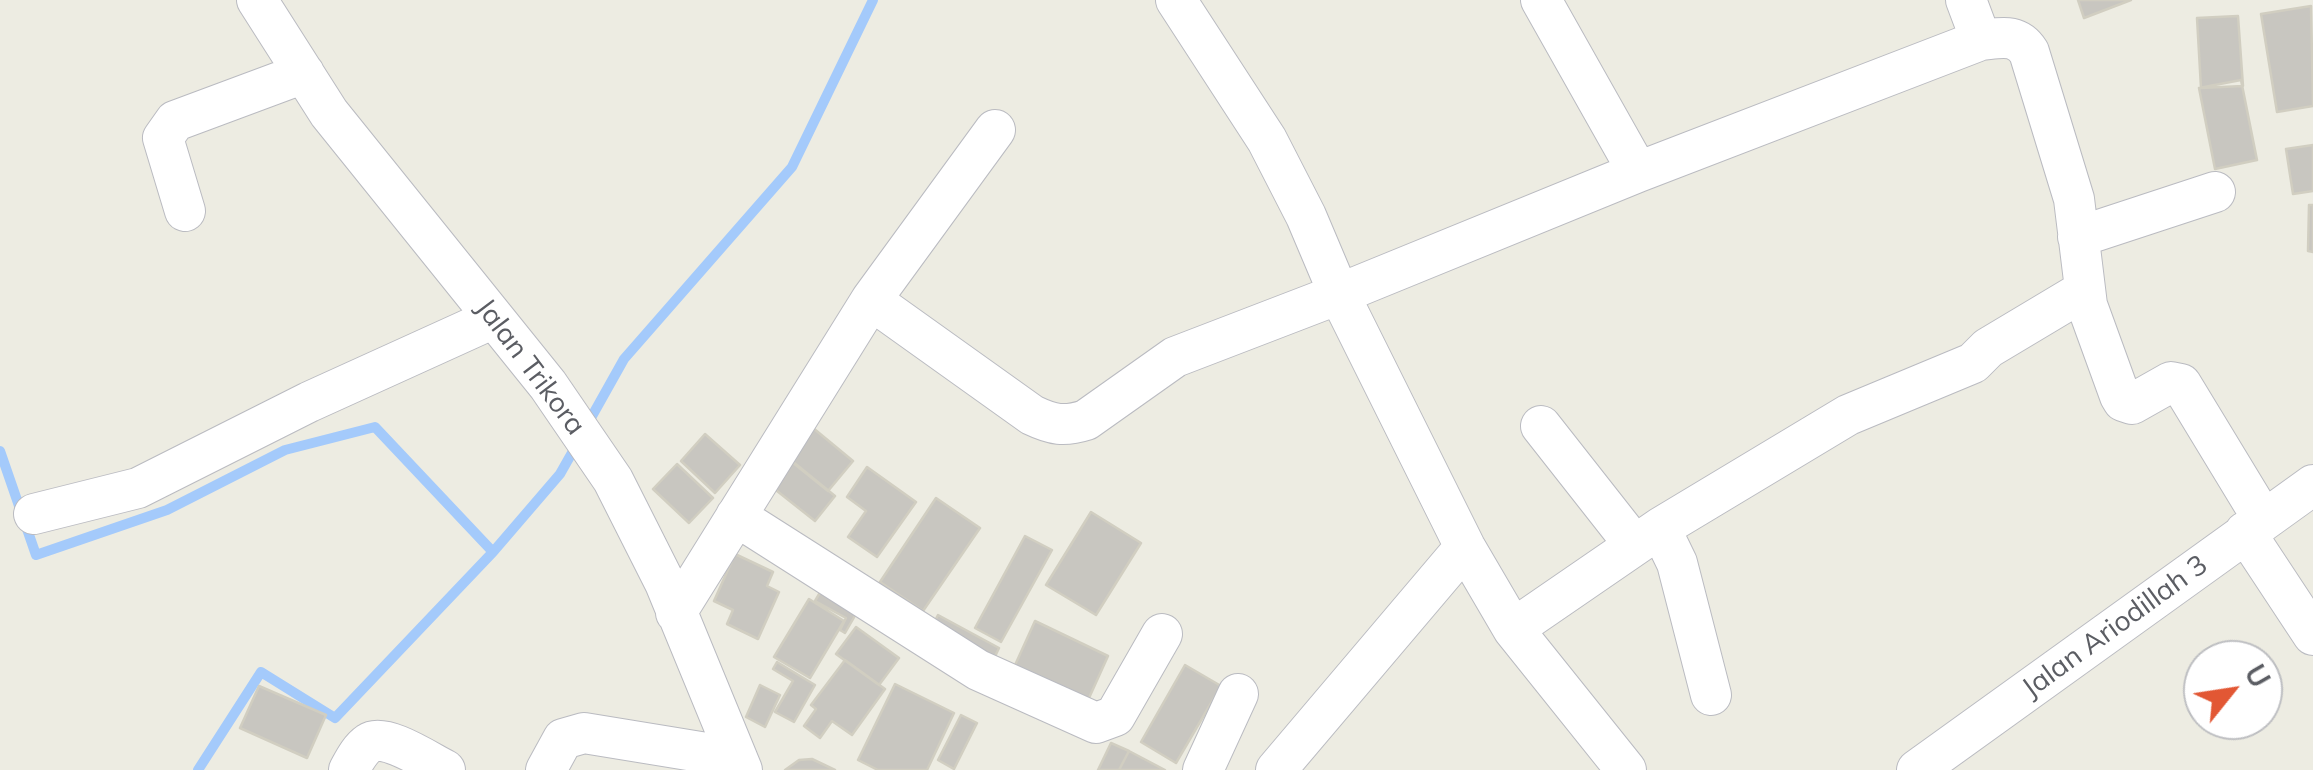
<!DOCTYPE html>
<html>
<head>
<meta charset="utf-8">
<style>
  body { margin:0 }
  #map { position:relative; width:2313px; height:770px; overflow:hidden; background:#edece2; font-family:Mulish,sans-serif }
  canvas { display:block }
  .north { position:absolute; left:2183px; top:640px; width:100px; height:100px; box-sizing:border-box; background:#fff; border:2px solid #bdbec1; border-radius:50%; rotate:60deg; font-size:28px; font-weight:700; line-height:40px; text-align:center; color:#5b5d63 }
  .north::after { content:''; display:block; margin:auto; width:35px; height:45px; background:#e25734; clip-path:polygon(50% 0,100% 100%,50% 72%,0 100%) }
</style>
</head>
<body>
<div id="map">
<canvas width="2313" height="770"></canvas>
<div class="north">U</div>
</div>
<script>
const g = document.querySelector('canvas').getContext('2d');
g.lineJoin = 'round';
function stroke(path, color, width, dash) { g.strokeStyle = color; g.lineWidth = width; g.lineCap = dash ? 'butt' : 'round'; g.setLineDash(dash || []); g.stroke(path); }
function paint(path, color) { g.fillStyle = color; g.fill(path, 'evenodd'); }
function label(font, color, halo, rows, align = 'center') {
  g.font = font + ' Mulish,sans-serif'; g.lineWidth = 8; g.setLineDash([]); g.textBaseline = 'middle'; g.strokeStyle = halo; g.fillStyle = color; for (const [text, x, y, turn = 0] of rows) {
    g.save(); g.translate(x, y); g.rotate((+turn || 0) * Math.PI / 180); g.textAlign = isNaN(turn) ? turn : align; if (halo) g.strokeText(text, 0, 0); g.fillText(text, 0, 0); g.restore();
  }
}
const stream = new Path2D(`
  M587 425 624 359 792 167 873 0
  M0 451 36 555 167 510 285 450 375 427 493 552 560 474 577 444
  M198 770 261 672 335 718 493 552`);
const building = new Path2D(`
  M2078 0H2131L2084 18Z
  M2311 6 2313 106 2277 112 2261 14Z
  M2238 16 2243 86 2201 88 2197 18Z
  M2241 80 2257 160 2215 169 2199 88Z
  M2313 145V191L2293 194 2286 149Z
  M2309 205H2313V252L2308 251Z
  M807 423 853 461 828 491 782 454Z
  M705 434 740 465 715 493 681 461Z
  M792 461 835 496 815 521 772 487Z
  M677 464 713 498 689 523 653 489Z
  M867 467 916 502 877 557 848 537 866 511 847 497Z
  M936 498 980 528 923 611 880 582Z
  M1091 512 1141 543 1096 615 1046 585Z
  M1025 536 1052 550 1001 642 975 628Z
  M735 554 773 572 767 586 779 592 758 639 727 624 733 610 714 601Z
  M828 579 864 600 845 633 840 630 846 618 815 601Z
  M809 599 844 621 810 678 774 657Z
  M938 615 999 648 991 665 929 632Z
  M1035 621 1108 656 1084 709 1011 674Z
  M856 627 899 658 879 685 836 654Z
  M845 660 885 689 852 735 832 721 820 738 804 726 816 709 811 705Z
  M777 662 815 685 794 722 775 712 793 681 773 669Z
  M1185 665 1221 686 1176 763 1141 742Z
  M895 684 954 713 927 770H878L858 760Z
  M760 685 780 695 765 727 746 717Z
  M259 686 326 715 307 758 240 728Z
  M961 715 977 723 954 769 938 760Z
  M1111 743 1129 751 1119 770H1098Z
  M1129 751 1165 770H1119Z
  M812 759 835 770H785L799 760Z`);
const street = new Path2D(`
  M257 0 329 113 548 385 613 480 665 583 742 770
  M1176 0 1267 140 1306 216 1339 294 1465 547 1513 629 1626 770
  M1541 0 1638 172
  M1981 40C2001 38 2017 33 2029 52L2074 199 2087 305 2120 396 2123 401 2132 404 2171 382 2181 384 2263 519
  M185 211 163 138 175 121 304 73
  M2078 237 2215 192
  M871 300 995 130
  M1541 426 1633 543
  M34 514 138 488 309 402 494 318
  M736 516 978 670 1096 723 1115 716 1162 634
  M1660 528 1848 415 1973 363 1988 348 2085 290
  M2245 532 2313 635
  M676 613 871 300 1032 415C1053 425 1064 427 1086 420L1175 357 1339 294 1638 172 1981 40 1966 0
  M1513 629 1660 528 1677 563 1711 695
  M349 770C354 761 360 749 369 743 384 732 429 762 445 770
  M546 770 563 739 584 733 737 758
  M1203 770 1238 694
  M1276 770 1465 547
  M1917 770 2313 485`);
const streetNames = [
  ["Jalan Trikora",530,367,53],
  ["Jalan Ariodillah 3",2115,627,-36]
];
stroke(stream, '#a4cafb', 10);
paint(building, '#c8c6c0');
stroke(building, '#d1cec1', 2.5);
stroke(street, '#babbc1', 42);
stroke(street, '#fff', 40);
label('28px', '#5b5d63', '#fff', streetNames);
</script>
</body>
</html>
